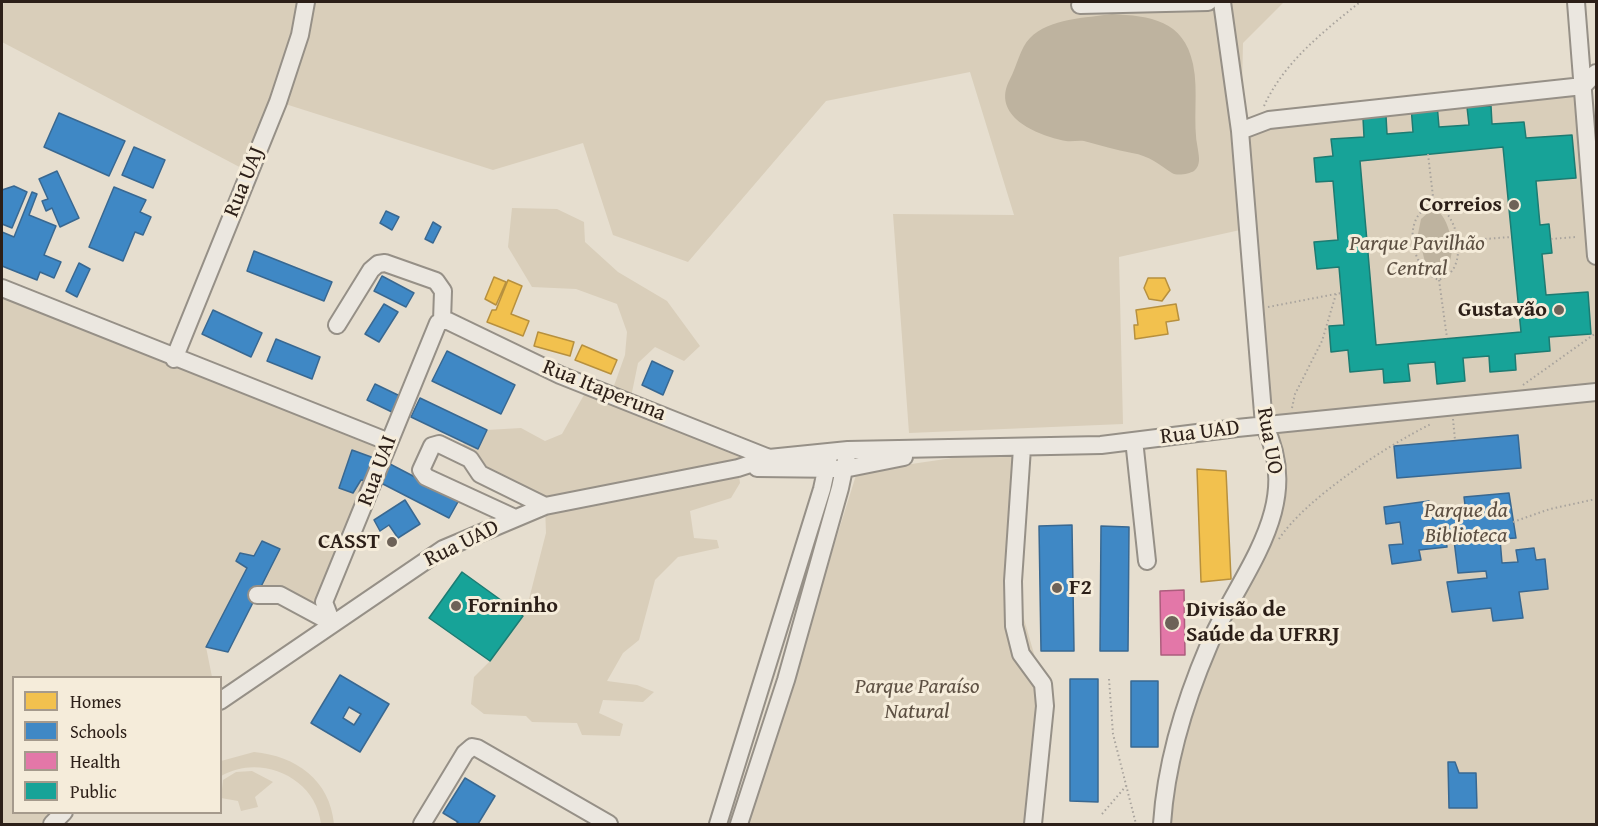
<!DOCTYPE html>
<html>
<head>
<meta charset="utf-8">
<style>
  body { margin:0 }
  #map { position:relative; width:1598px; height:826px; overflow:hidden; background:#e6decf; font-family:"Gentium Book Plus",serif }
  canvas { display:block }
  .frame { position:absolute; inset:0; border:3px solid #2c1f18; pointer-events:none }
  .legend { position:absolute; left:12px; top:676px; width:210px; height:138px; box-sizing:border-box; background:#f5ecda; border:2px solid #a59a8c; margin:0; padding:8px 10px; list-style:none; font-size:18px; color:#2c1f18 }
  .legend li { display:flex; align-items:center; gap:12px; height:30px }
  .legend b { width:30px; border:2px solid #a59a8c }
</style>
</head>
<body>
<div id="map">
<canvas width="1598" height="826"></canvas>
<div class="frame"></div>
<ul class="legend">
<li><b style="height:16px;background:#f2c14e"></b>Homes</li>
<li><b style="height:16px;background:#3f88c5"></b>Schools</li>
<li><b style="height:16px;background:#e377a8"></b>Health</li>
<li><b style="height:16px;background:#17a398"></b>Public</li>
</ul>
</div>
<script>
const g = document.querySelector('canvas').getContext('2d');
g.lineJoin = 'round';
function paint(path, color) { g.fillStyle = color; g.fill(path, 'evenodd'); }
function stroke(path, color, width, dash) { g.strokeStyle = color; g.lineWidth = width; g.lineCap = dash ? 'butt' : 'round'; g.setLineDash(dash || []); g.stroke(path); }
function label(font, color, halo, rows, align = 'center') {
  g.font = font + ' "Gentium Book Plus",serif'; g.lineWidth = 6; g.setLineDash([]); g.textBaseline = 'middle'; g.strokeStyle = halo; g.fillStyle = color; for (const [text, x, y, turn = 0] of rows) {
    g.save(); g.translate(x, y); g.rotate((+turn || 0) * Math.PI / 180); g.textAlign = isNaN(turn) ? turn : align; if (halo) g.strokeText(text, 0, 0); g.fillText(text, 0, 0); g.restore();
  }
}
const green = new Path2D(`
  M4 2H1284L1243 43 1241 130 1583 86 1596 228V824H1167L1169 772 1210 642 1271 517 1278 466 1240 230 1119 257 1123 424 909 433 893 214 1014 215 970 72 826 101 688 262 613 235 583 143 493 170 279 102 249 172 2 42V11Z
  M512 208 557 209 584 222 585 242 618 272 667 301 700 346 684 361 655 347 638 363 630 402 769 458 738 468 740 483 731 498 690 511 694 538 717 540 719 548 678 557 655 580 639 640 623 653 607 681 637 685 654 692 643 702 603 700 599 713 623 724 620 736 582 735 577 723 532 722 526 716 484 714 471 704 474 677 490 661 523 616 528 603 546 533 545 506 457 452 464 443 478 449 487 430 521 428 545 441 562 434 589 386 611 394 625 355 627 332 617 304 576 289 532 287 508 247Z
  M2 288 368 439 380 452 374 458 352 451 339 488 352 493 361 480 366 481 324 602 332 623 257 595 279 550 262 541 254 556 241 553 236 561 247 568 206 647 212 677 14 678V812L64 813 52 824H2Z
  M993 452 1021 459 1013 581 1045 692 1029 824H747L857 472Z
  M254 752C296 756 330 780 334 824H321C316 777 260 753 221 776V761Z
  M252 771 273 782 255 797 258 807 241 811 238 801 221 798 223 780 236 772Z`);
const water = new Path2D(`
  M1112 14C1150 16 1184 20 1193 64 1199 92 1192 121 1198 150 1199 157 1201 165 1194 171 1189 174 1177 176 1172 173 1158 164 1150 156 1132 153 1116 150 1100 145 1084 141 1078 140 1072 142 1066 141 1036 135 990 116 1010 79 1017 66 1020 48 1030 38 1049 18 1087 18 1112 14Z
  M1430 211 1440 213C1452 226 1460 266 1438 273L1426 266 1418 234 1421 219Z`);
const homes = new Path2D(`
  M494 277 506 282 496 305 485 299Z
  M1148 278H1165L1170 290 1162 301 1149 299 1144 288Z
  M508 280 522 286 511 314 529 321 523 336 487 322 492 310H496Z
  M1176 304 1179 320 1166 322 1168 334 1135 339 1134 325H1138L1136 310Z
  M538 332 574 342 570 356 534 346Z
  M582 345 617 360 611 374 575 360Z
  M1197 469 1226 471 1231 579 1201 582Z`);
const schools = new Path2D(`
  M59 113 125 141 109 176 44 147Z
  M134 147 165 160 153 188 122 175Z
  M57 171 79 218 60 227 52 208 46 211 42 201 48 199 39 179Z
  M14 186 27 192 12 228 2 224V190Z
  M114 187 146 200 140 212 151 217 143 235 135 232 123 261 89 247Z
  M32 192 37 194 29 215 56 226 44 255 61 262 54 278 40 272 37 280 2 266V232L14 237Z
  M386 211 399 217 392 230 380 223Z
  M433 222 441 227 433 243 425 239Z
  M254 251 332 282 324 301 247 271Z
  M79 263 90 269 77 297 66 291Z
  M382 276 414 293 406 307 374 291Z
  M384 304 398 312 379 342 365 334Z
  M213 310 262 333 251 357 202 334Z
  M276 339 320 357 312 379 267 361Z
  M447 351 515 385 501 414 432 381Z
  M652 361 673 371 663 395 642 385Z
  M375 384 402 397 394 413 367 400Z
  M420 398 487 430 478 449 411 417Z
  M1518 435 1521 468 1397 478 1394 446Z
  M352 450 374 458 366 481 361 480 353 493 339 488Z
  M390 464 459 500 449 518 381 483Z
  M1509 493 1516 538 1500 539 1502 563 1518 562 1516 550 1534 548 1536 560 1545 559 1548 589 1519 592 1523 618 1493 621 1491 608 1452 612 1447 582 1487 578 1486 571 1458 573 1453 532 1445 533 1447 547 1419 550 1421 560 1392 564 1389 545 1403 544 1400 522 1386 524 1384 507 1429 501 1431 518 1466 513 1464 497Z
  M405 500 420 524 398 538 389 525 380 531 374 520Z
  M1072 525 1074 651H1041L1039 526Z
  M1101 526 1129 527 1128 651H1100Z
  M262 541 280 549 228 652 206 647 247 568 236 561 240 553 254 556Z
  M340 675 389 704 360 752 311 723ZM349 707 361 714 354 725 343 718Z
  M1070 679H1098V802L1070 801Z
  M1131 681H1158V747H1131Z
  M1448 762H1455L1459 773H1476L1477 808H1449Z
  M465 778 495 796 478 824H456L458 822 443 813Z`);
const health = new Path2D(`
  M1184 590 1185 655H1161L1160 591Z`);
const public = new Path2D(`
  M1437 104 1439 127 1469 125 1467 107 1491 106 1492 124 1524 122 1526 138 1572 135 1576 178 1536 181 1540 225 1549 224 1552 253 1542 254 1546 295 1588 292 1591 334 1549 337 1550 351 1515 354 1516 370 1490 372 1489 356 1463 358 1465 381 1437 384 1435 362 1408 364 1410 381 1384 383 1383 369 1350 372 1348 350 1331 352 1329 326 1344 325 1339 267 1317 269 1314 242 1338 240 1333 181 1316 182 1314 158 1333 156 1331 139 1364 137 1363 118 1386 116 1387 134 1413 132 1411 106ZM1503 147 1521 332 1376 345 1360 161Z
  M462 572 523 616 490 661 429 618Z`);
const path = new Path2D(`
  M1264 106C1284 62 1323 32 1360 2
  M1428 154 1434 205
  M1434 205C1456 210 1466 255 1451 272 1448 276 1443 278 1439 280 1410 270 1400 213 1434 205Z
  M1551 239 1575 237
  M1458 241 1511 237
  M1367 248 1412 244
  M1439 280 1447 338
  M1268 307 1341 293
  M1523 385 1596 333
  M1292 408 1295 394 1322 341 1336 294
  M1453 419 1455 440
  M1513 522 1550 509 1596 499
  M1279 539C1305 499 1386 446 1431 424
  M1109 679 1113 734 1136 824
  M1102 814 1127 785`);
const minor = new Path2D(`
  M1576 2 1596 256
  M1080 5 1208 2
  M1240 131 1269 120 1583 86 1596 73
  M2 288 389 442
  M442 321H448L560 375 769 458
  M337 325 371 270 378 264 385 263 436 281 443 291 442 321
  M174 359 278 102 300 35 306 2
  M1022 448 1013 581 1014 626 1021 654 1043 684 1045 706 1033 824
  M1135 449 1147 561
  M757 468 844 469 904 457
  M515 518 426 477 421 470 432 446 439 444 470 459 480 474 545 506
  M257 595H280L332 623
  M332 623 324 602 438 323 442 321
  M220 701 443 549 545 506 738 468 769 458 848 450 1101 445 1237 428 1596 392
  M52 824 64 812
  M422 824 465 753 472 747 477 748 609 824
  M718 824 822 489 830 452
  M739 824 786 680 840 488 848 450
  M1162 824C1166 763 1185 701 1209 645 1239 574 1306 507 1264 425L1240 131 1222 2`);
const markers = [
  [1514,205,6,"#6d6258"],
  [1559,310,6,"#6d6258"],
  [392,542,6,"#6d6258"],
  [1057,588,6,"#6d6258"],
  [456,606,6,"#6d6258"],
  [1172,623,8,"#6d6258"]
];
const streetNames = [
  ["Rua UAJ",245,182,-68],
  ["Rua Itaperuna",604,391,22],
  ["Rua UAD",1200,433,-7],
  ["Rua UO",1269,441,80],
  ["Rua UAI",378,471,-69],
  ["Rua UAD",462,544,-26]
];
const poiNames = [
  ["Correios",1502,205],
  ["Gustavão",1547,310],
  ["CASST",380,542],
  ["F2",1069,588,"left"],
  ["Forninho",468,606,"left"],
  ["Divisão de",1186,610,"left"],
  ["Saúde da UFRRJ",1186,635,"left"]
];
const parkNames = [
  ["Parque Pavilhão",1417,244],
  ["Central",1417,269],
  ["Parque da",1466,511],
  ["Biblioteca",1466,536],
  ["Parque Paraíso",917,687],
  ["Natural",917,712]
];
paint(green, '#d9ceba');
paint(water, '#beb39f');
paint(homes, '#f2c14e');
stroke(homes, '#b7903e', 1.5);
paint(schools, '#3f88c5');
stroke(schools, '#396891', 1.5);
paint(health, '#e377a8');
stroke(health, '#ac5d7d', 1.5);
paint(public, '#17a398');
stroke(public, '#1d7b72', 1.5);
stroke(minor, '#969087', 20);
stroke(path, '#a8a39d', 2, [1.5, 3]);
stroke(minor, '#ebe7e0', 16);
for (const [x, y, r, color] of markers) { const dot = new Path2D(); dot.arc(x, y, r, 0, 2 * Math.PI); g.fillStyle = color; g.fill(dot); stroke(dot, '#f5ecda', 2); }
label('22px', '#2c1f18', '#f5ecda', streetNames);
label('bold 22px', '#2c1f18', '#f5ecda', poiNames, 'right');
label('italic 22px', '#5d5043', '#f5ecda', parkNames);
</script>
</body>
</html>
